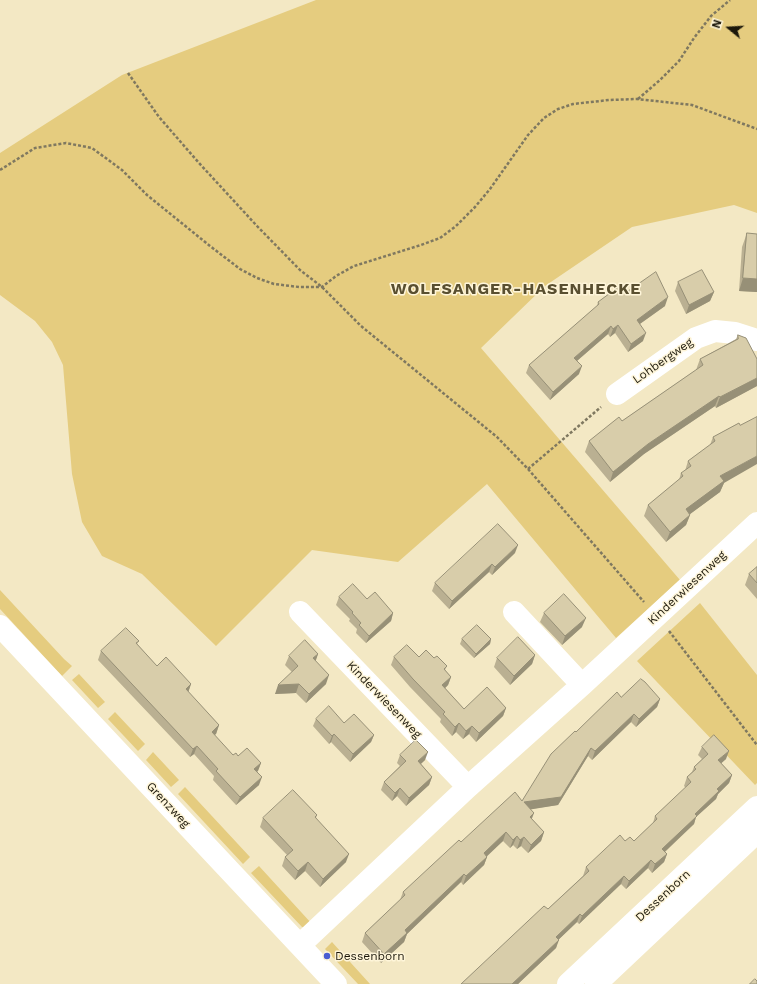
<!DOCTYPE html>
<html>
<head>
<meta charset="utf-8">
<style>
  body { margin:0 }
  #map { position:relative; width:757px; height:984px; overflow:hidden; background:#f3e8c4; font-family:"Work Sans",sans-serif }
  canvas { display:block }
  .north { position:absolute; left:709px; top:8px; width:40px; height:40px; -webkit-text-stroke:3px #fef5d9; paint-order:stroke; rotate:288deg; font-size:11px; font-weight:700; line-height:16px; text-align:center; color:#1c180b }
  .north::after { content:''; display:block; margin:auto; width:14px; height:18px; background:#1c180b; clip-path:polygon(50% 0,100% 100%,50% 72%,0 100%) }
</style>
</head>
<body>
<div id="map">
<canvas width="757" height="984"></canvas>
<div class="north">N</div>
</div>
<script>
const g = document.querySelector('canvas').getContext('2d');
g.lineJoin = 'round';
function paint(path, color) { g.fillStyle = color; g.fill(path, 'evenodd'); }
function stroke(path, color, width, dash) { g.strokeStyle = color; g.lineWidth = width; g.lineCap = dash ? 'butt' : 'round'; g.setLineDash(dash || []); g.stroke(path); }
function label(font, color, halo, rows, align = 'center') {
  g.font = font + ' "Work Sans",sans-serif'; g.lineWidth = 3; g.setLineDash([]); g.textBaseline = 'middle'; g.strokeStyle = halo; g.fillStyle = color; for (const [text, x, y, turn = 0] of rows) {
    g.save(); g.translate(x, y); g.rotate((+turn || 0) * Math.PI / 180); g.textAlign = isNaN(turn) ? turn : align; if (halo) g.strokeText(text, 0, 0); g.fillText(text, 0, 0); g.restore();
  }
}
const green = new Path2D(`
  M316 0H757V213L734 205 632 227 545 286 481 348 680 580 616 638 487 484 398 562 312 550 216 646 142 574 102 556 82 522 72 474 63 365 52 342 35 321 0 295V153L122 75Z
  M0 590 64 659 72 666 62 676 0 609Z
  M700 603 757 675V783L755 785 637 661Z
  M79 674 105 702 98 708 72 680Z
  M115 712 145 744 138 751 108 719Z
  M153 752 179 780 171 787 146 760Z
  M185 787 250 857 243 864 178 794Z
  M259 866 312 924 307 928 302 927 251 873Z
  M332 942 370 984H358L325 949Z`);
const path = new Path2D(`
  M128 73 159 117 199 163 257 226 300 270 322 287 361 326 497 437 528 469 644 602
  M638 99 660 80 679 61 694 38 711 16 730 0
  M0 170 35 148 66 143 92 148 122 170 147 195 210 246 240 269 257 278 274 284 299 287H322L336 276 354 266 421 245 440 238 456 226 475 207 490 189 528 135 544 118 558 109 573 104 609 100 637 99 692 105 757 129
  M528 469 601 407
  M669 631 757 745`);
const minor = new Path2D(`
  M617 394 696 338 715 331 735 333 757 340
  M300 612 468 787
  M514 612 582 685
  M0 626 336 984
  M300 945 468 787 582 685 757 523
  M568 984 757 807
  M596 984 757 832`);
const wall = new Path2D(`
  M747 233 757 292 739 291 742 247Z
  M678 282 714 292 710 301 686 314 675 291Z
  M626 292 665 306 640 324 643 341 628 352 615 333 610 337 608 334 577 361 579 374 550 400 526 373 529 365 597 306 598 302Z
  M738 335 757 359V386L716 408 715 406 644 454 610 482 585 452 589 441 622 421 696 370 700 359 736 339Z
  M739 423 724 483 720 492 690 514V515L686 525 666 542 644 516 648 505 679 480 681 473 685 471 688 461 710 445 713 437Z
  M515 553 492 575 489 572 449 609 432 591 435 583Z
  M757 567V599L745 585 749 574Z
  M339 597 367 599 393 613 391 621 366 643 356 633 357 629 349 621 350 619 336 605Z
  M544 613 582 627 562 645 540 622Z
  M462 639H491L490 644 474 658 460 644Z
  M139 641 137 644 157 666 191 684 188 692 219 725 216 734 214 735 233 755 261 763 257 772 259 785 236 805 213 780 214 776 194 754 190 757 98 660 101 651Z
  M318 654 315 661 326 684 306 703 296 693 275 694 292 672 285 665 289 656Z
  M535 655 532 664 510 685 494 667 497 658Z
  M394 657 434 658 447 666 445 670 451 677 448 685 445 688 464 709 506 708 503 716 476 742 469 734 463 739 456 732 452 736 440 722 441 719 410 687 391 665Z
  M621 697 660 699 657 707 636 727 631 722 592 760 588 756 558 805 531 809 532 819 544 832 541 841 528 853 521 846 517 849 513 845 510 848 503 841 486 856 487 857 484 865 463 885 461 882 407 934 404 942 381 963 362 942 365 933 400 900 403 892 461 842 522 801 576 732Z
  M316 719 344 723 374 735 371 742 350 762 331 742 329 744 313 726Z
  M702 747 726 759 721 763 732 775 729 783 718 794 716 799 696 817 694 824 665 852 667 854 664 862 652 873 648 868 626 889 621 884 579 924 577 922 558 940 556 948 518 984H461L548 909 583 876 586 867 625 841H634L653 823 655 816 686 788 684 786 687 777 692 772 694 767 702 759 698 755Z
  M400 755 425 760 421 764 432 777 429 785 406 806 397 796 392 801 381 790 384 782 400 766 397 763Z
  M317 815 316 818 346 862 320 887 305 871 295 880 282 866 285 857 287 855 260 827 263 818Z`);
const shadedWall = new Path2D(`
  M743 278 757 279V292L739 291Z
  M714 292 710 301 686 314 689 305Z
  M668 297 665 306 634 328 637 320Z
  M618 325 615 333 610 337 613 329Z
  M611 326 608 334 571 366 574 358Z
  M646 333 643 341 628 352 631 344Z
  M582 366 579 374 550 400 553 392Z
  M757 378V386L716 408 720 397Z
  M719 396 715 406 644 454 610 482 613 472 648 444Z
  M757 456V464L724 483 720 492 682 520 686 509 720 476Z
  M690 515 686 525 666 542 670 532Z
  M518 545 515 553 492 575 495 567Z
  M492 564 489 572 449 609 452 601Z
  M393 613 391 621 366 643 369 636Z
  M586 618 582 627 562 645 565 636Z
  M491 639 490 644 474 658 476 654Z
  M318 654 315 663 313 658Z
  M535 655 532 664 510 685 514 676Z
  M329 675 326 684 306 703 309 694Z
  M451 677 448 685 439 694 442 685Z
  M191 684 188 693 186 689Z
  M299 684 296 693 275 694 278 685Z
  M660 699 657 707 636 727 639 719Z
  M506 708 503 716 476 742 479 733Z
  M634 714 631 722 592 760 595 751Z
  M459 723 456 732 452 736 455 727Z
  M219 725 216 734 208 740 212 732Z
  M472 726 469 734 463 739 466 731Z
  M334 734 331 742 329 744 332 736Z
  M374 735 371 742 350 762 353 754Z
  M197 746 194 754 190 757 193 749Z
  M591 748 588 756 558 805 521 811 524 802Z
  M729 751 726 759 715 769 718 760Z
  M428 752 425 760 415 769 418 761Z
  M261 763 258 771 251 777 254 769Z
  M732 775 729 783 718 794 716 799 696 817 694 824 659 857 662 849 717 789Z
  M262 777 259 785 236 805 240 797Z
  M432 777 429 785 406 806 409 798Z
  M400 788 397 796 392 801 395 793Z
  M534 813 531 821 530 817Z
  M506 832 503 841 481 862 484 853Z
  M544 832 541 841 528 853 531 845Z
  M517 836 513 845 510 848 513 840Z
  M524 837 521 846 517 849 520 840Z
  M349 854 346 862 320 887 323 879Z
  M667 854 664 862 652 873 655 864Z
  M487 857 484 865 463 885 466 876Z
  M651 860 648 868 626 889 629 881Z
  M308 862 305 871 295 880 298 871Z
  M464 874 461 882 407 934 404 942 381 963 384 954 405 930Z
  M624 876 621 884 579 924 582 916Z
  M580 914 577 922 553 945 556 937Z
  M559 940 556 948 518 984H512Z`);
const building = new Path2D(`
  M747 233 757 234V279L743 278Z
  M702 270 714 292 689 305 678 282Z
  M656 272 668 297 637 320 646 333 631 344 618 325 613 329 611 326 574 358 582 366 553 392 529 365 599 304 598 302 621 285 626 292Z
  M738 335 746 338 757 359V378L720 397 719 396 648 444 613 472 589 441 619 417 622 421 703 365 700 359 738 339Z
  M757 417V456L720 476 724 481 686 509 690 515 670 532 648 505 683 476 681 473 691 466 688 461 715 441 713 437 739 423 740 425Z
  M498 524 518 545 495 567 492 564 452 601 435 583Z
  M757 567V583L749 574Z
  M353 584 367 599 375 592 393 613 369 636 359 625 361 623 352 613 353 612 339 597Z
  M564 594 586 618 565 636 544 613Z
  M477 625 491 639 476 654 462 639Z
  M126 628 139 641 136 643 157 666 166 657 191 684 186 689 219 725 212 732 233 755 236 753 238 756 247 748 261 763 254 769 262 777 240 797 216 771 218 769 197 746 193 749 101 651Z
  M518 637 535 655 514 676 497 658Z
  M305 640 318 654 313 658 329 675 309 694 299 684 278 685 298 666 289 656Z
  M407 645 419 657 426 650 434 658 437 656 447 666 444 669 451 677 442 685 464 709 487 687 506 708 479 733 472 726 466 731 459 723 455 727 443 714 445 712 413 679 394 657Z
  M641 679 645 682 660 699 639 719 634 714 595 751 591 748 561 797 524 802 534 813 530 817 544 832 531 845 524 837 520 840 517 836 513 840 506 832 484 853 487 857 466 876 464 874 405 930 407 933 384 954 365 933 405 895 403 892 459 840 461 842 515 792 522 801 551 754 575 731 576 732 617 692 621 697Z
  M329 706 344 723 354 714 374 735 353 754 334 734 332 736 316 719Z
  M714 735 729 751 718 760 732 775 717 789 719 791 695 814 697 816 662 849 667 854 655 864 651 860 629 881 624 876 582 916 580 914 556 937 559 940 512 984H461L544 906 548 909 589 871 586 867 620 835 625 841 630 837 634 841 657 819 655 816 691 782 687 777 696 769 694 767 708 754 702 747Z
  M416 740 428 752 418 761 432 777 409 798 400 788 395 793 384 782 406 761 400 755Z
  M293 790 317 815 315 817 349 854 323 879 308 862 298 871 285 857 293 850 263 818Z
  M755 979 757 981V984H750Z`);
const markers = [
  [327,956,4,"#4a5dd1"]
];
const streetNames = [
  ["Lohbergweg",663,361,-35],
  ["Kinderwiesenweg",687,588,-43],
  ["Kinderwiesenweg",384,700,46],
  ["Grenzweg",168,805,47],
  ["Dessenborn",663,896,-43]
];
const poiNames = [
  ["Dessenborn",335,956]
];
const districtNames = [
  ["WOLFSANGER-HASENHECKE",516,289]
];
paint(green, '#e5cc7f');
stroke(path, '#7f7860', 2.5, [3, 2]);
stroke(minor, '#fff', 22);
paint(wall, '#bab092');
paint(shadedWall, '#979077');
paint(building, '#d8cdaa');
stroke(building, '#979077', 1);
for (const [x, y, r, color] of markers) { const dot = new Path2D(); dot.arc(x, y, r, 0, 2 * Math.PI); g.fillStyle = color; g.fill(dot); stroke(dot, '#fef5d9', 1.5); }
label('12px', '#1c180b', '#fef5d9', streetNames);
label('12px', '#1c180b', '#fef5d9', poiNames, 'left');
g.letterSpacing = '1px';
label('bold 16px', '#594f30', '#fef5d9', districtNames);
g.letterSpacing = '0px';
</script>
</body>
</html>
